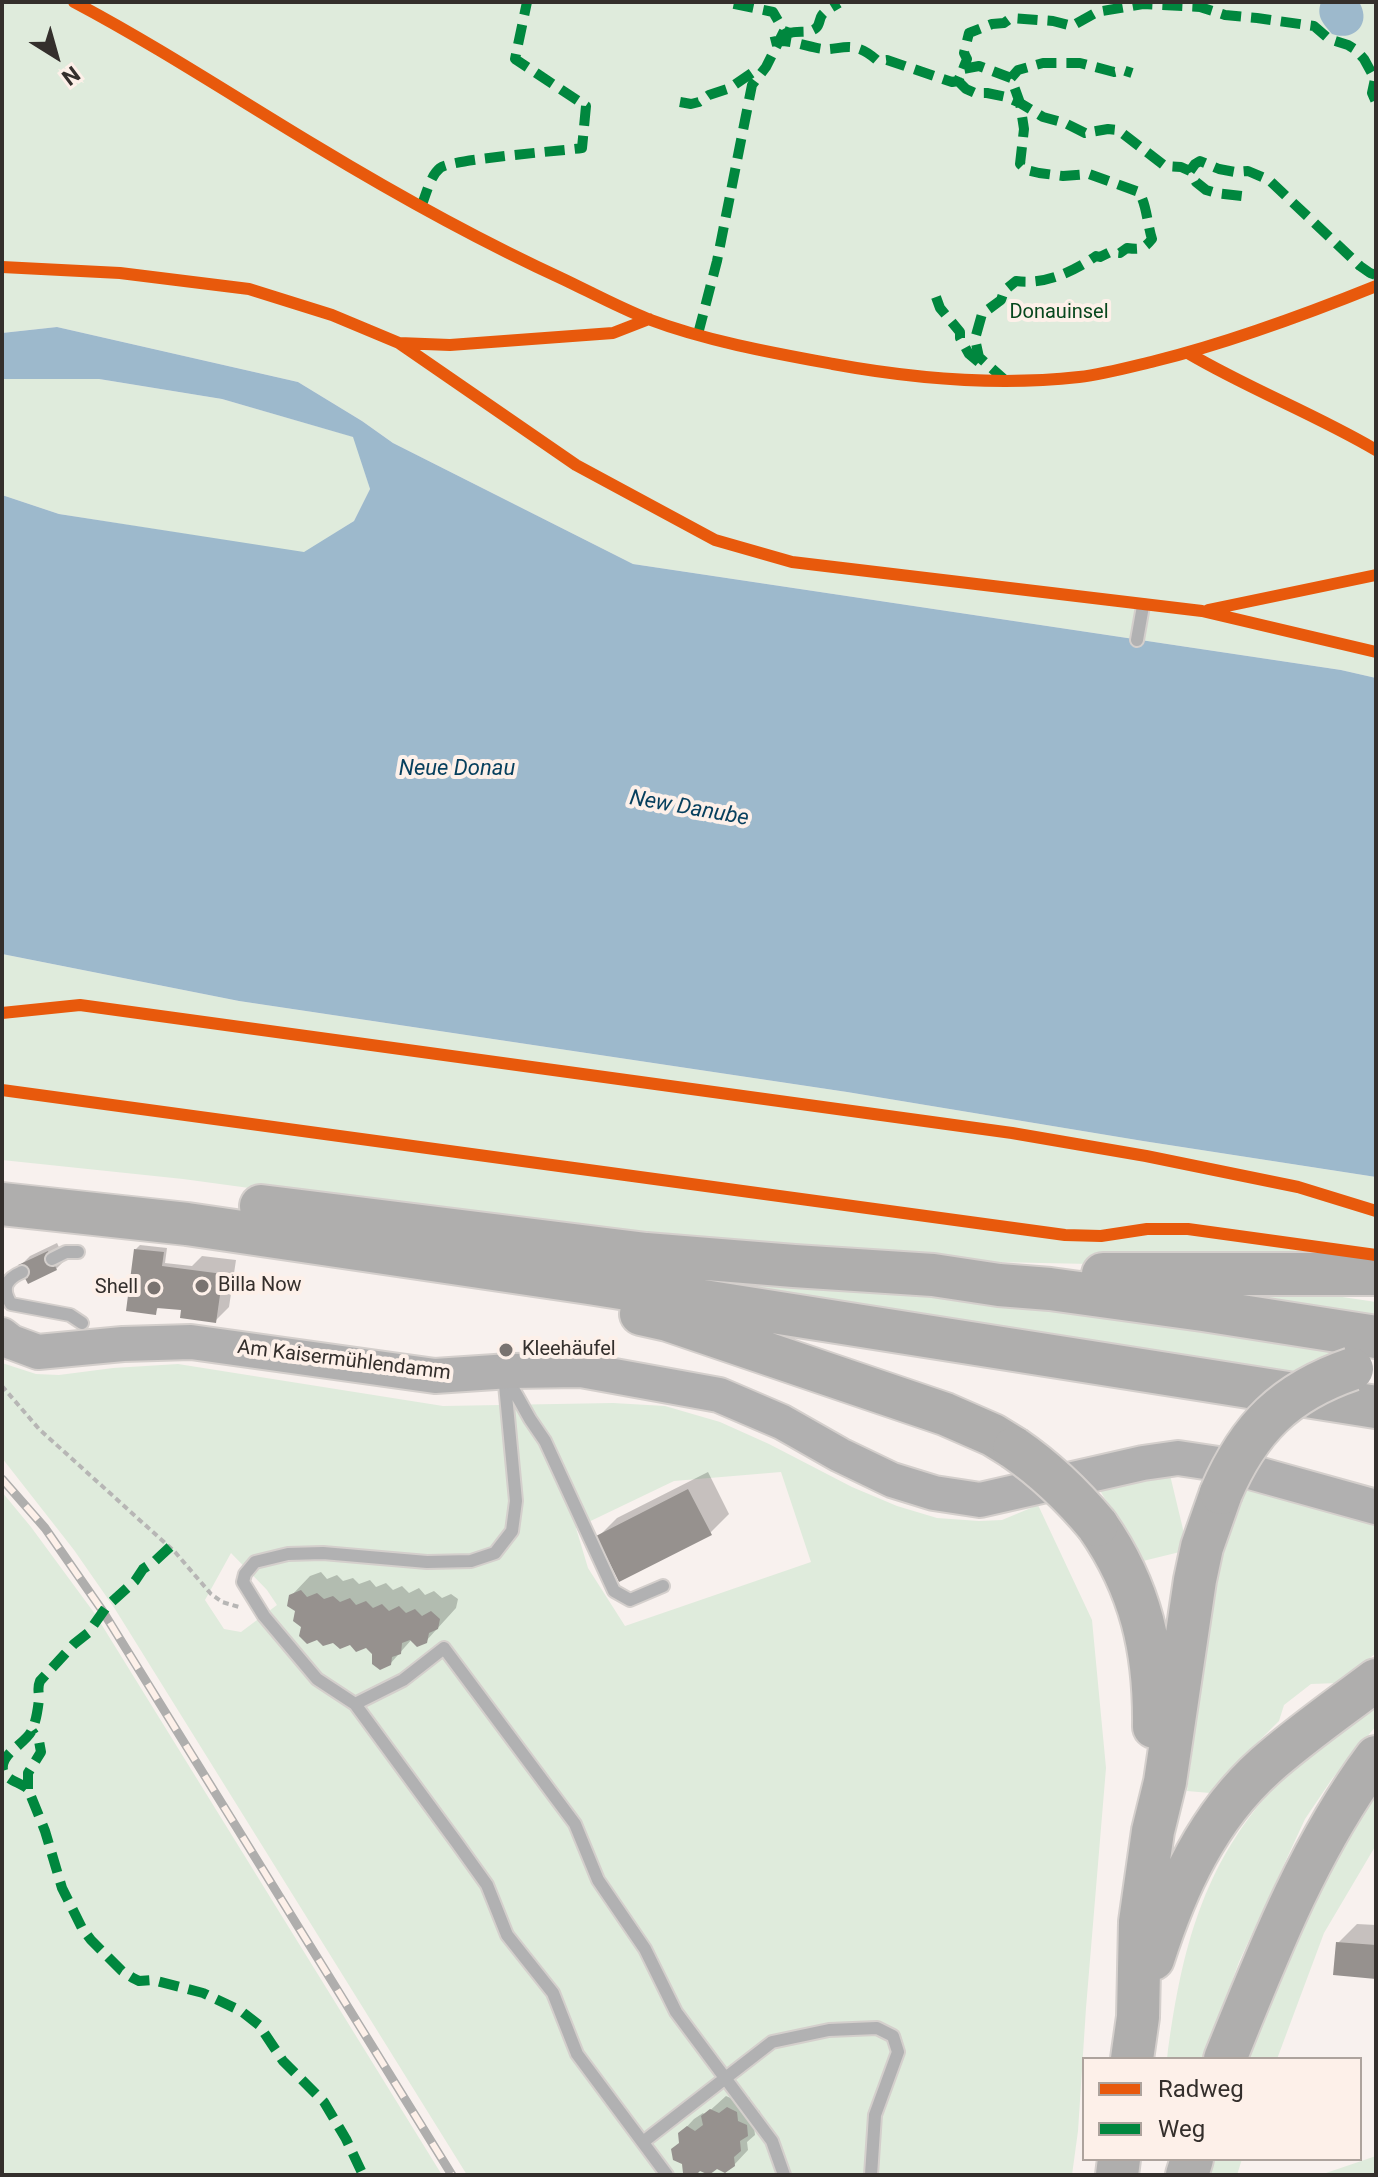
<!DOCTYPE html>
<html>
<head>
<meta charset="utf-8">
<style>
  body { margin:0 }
  #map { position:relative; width:1378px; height:2177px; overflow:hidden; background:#f8f1ee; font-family:Roboto,sans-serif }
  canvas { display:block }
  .frame { position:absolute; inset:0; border:4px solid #342f2c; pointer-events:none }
  .legend { position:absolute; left:1082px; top:2057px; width:280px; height:104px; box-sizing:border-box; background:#fdf0e9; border:2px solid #ada39d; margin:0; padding:10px 14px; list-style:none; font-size:24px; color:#342f2c }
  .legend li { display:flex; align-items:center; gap:16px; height:40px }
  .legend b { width:40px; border:2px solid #ada39d }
  .north { position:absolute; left:16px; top:16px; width:80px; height:80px; -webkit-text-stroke:6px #fdf0e9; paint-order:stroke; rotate:143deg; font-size:22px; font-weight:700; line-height:32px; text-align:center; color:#342f2c }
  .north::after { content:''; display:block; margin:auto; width:28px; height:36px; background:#342f2c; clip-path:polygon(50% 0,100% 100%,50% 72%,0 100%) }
</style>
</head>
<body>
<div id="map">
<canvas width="1378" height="2177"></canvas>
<div class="frame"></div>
<ul class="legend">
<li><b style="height:10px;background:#e8590c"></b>Radweg</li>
<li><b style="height:10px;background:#00873e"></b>Weg</li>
</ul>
<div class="north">N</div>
</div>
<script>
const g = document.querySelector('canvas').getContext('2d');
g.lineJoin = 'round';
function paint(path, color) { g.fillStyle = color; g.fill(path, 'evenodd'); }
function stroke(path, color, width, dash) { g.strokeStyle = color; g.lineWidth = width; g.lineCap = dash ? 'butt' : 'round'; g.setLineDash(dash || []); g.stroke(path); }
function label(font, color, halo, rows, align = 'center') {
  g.font = font + ' Roboto,sans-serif'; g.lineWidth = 8; g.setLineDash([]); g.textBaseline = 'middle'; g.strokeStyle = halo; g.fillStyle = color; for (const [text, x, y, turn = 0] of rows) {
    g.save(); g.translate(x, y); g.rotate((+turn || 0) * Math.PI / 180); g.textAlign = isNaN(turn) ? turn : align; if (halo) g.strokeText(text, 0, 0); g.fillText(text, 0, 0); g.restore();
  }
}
const green = new Path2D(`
  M2 2H1376V678L1341 670 633 564 393 443 362 421 298 382 57 327 2 333Z
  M2 379H99L222 399 354 437 370 489 354 521 304 553 59 514 2 495Z
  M2 954 239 1001 847 1092 1143 1141 1376 1177V1255L1091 1264 895 1260 566 1231 183 1179 2 1160Z
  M343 1231 1049 1299 1348 1349 1313 1360 1280 1380Z
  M1262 1285 1376 1302V1320L1158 1286Z
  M2 1363 36 1374 59 1375 113 1368 178 1364 443 1406 613 1403 665 1406 720 1422 769 1444 852 1487 897 1506 937 1518 979 1521 1002 1520 1038 1505 1092 1620 1106 1768 1086 2008 1078 2131 1072 2175H467L115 1609 74 1550 2 1458ZM781 1472 811 1562 625 1626 588 1568 576 1528 674 1481ZM231 1553 267 1590 277 1605 241 1632 224 1629 205 1600Z
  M1170 1475 1188 1550 1143 1561 1099 1489Z
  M1251 1485 1376 1523V1653L1339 1683 1311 1684 1284 1705 1279 1721 1232 1768 1210 1793 1187 1791 1219 1555 1229 1512Z
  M2 1492 31 1527 95 1614 442 2175H6L2 2172Z
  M1376 1698V1726L1332 1779 1305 1819 1239 1962 1204 2059H1167C1180 1959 1199 1874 1267 1795 1299 1758 1339 1729 1376 1698Z
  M1376 1784V1845L1324 1933 1277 2059H1241L1296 1928Z
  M1376 2156V2175H1320Z
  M1207 2159H1242L1237 2175H1203Z`);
const water = new Path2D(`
  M1321 2H1359C1372 23 1355 42 1332 34 1323 23 1316 17 1321 2Z
  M57 327 298 382 362 421 393 443 633 564 1341 670 1376 678V1177L1143 1141 847 1092 239 1001 2 954V495L59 514 304 552 354 521 370 489 353 437 222 399 99 379H2V333Z`);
const shadow = new Path2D(`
  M57 1243 65 1260 56 1269 21 1265 30 1256Z
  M140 1245 167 1248 165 1263 192 1266 202 1256 236 1260 229 1307 215 1321 183 1304 159 1306 155 1313 136 1249Z
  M708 1472 729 1514 710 1533 598 1537 617 1518Z
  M321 1572 327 1579 337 1575 343 1581 353 1578 359 1584 370 1580 376 1587 386 1583 393 1590 402 1586 409 1593 419 1588 425 1595 434 1591 442 1598 451 1594 458 1599 456 1608 426 1641 412 1639 390 1664 367 1645 350 1643 304 1627 291 1596 310 1576Z
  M1357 1924 1376 1925V1977L1338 1943Z
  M742 2094 750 2098 751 2107 760 2111 761 2120 754 2127 755 2135 747 2142 748 2150 734 2165 700 2169 693 2175 685 2172 680 2134 694 2119 703 2113 705 2115 726 2096 735 2100Z`);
const building = new Path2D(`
  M134 1249 164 1252 162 1266 223 1274 216 1323 180 1318 181 1310 157 1308 156 1315 126 1311Z
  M48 1251 57 1270 28 1284 18 1265Z
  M688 1489 712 1535 619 1582 596 1536Z
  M301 1590 307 1597 317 1593 324 1599 333 1596 340 1602 350 1598 356 1605 366 1601 373 1608 382 1604 389 1611 399 1606 406 1613 415 1609 422 1616 431 1611 440 1619 438 1629 429 1633 427 1643 417 1647 410 1640 402 1643 401 1654 392 1657 391 1665 380 1670 372 1664V1654L366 1648 356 1652 350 1645 340 1649 333 1643 323 1646 317 1640 307 1644 299 1636 301 1627 293 1621 295 1611 287 1606 289 1595Z
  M1336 1942 1376 1945V1979L1333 1975Z
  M727 2107 737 2112 738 2121 747 2125 748 2136 740 2141 741 2151 734 2157 735 2166 725 2173 717 2169 709 2175 700 2171 696 2175 683 2173 682 2164 673 2160 671 2149 679 2143 678 2133 687 2126 695 2131 703 2125 701 2116 710 2109 719 2113Z`);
const path = new Path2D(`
  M2 1386 39 1429 175 1552 211 1594 222 1602 239 1607`);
const lane = new Path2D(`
  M1137 640 1143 606
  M52 1259 66 1252H78
  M22 1272C6 1279 1 1288 11 1304L70 1315 82 1323
  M504 1374 516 1501 512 1531 495 1553 471 1561 427 1562 323 1553 288 1554 255 1562 245 1574 243 1582 264 1616 317 1679 355 1704 457 1843 487 1885 507 1935 553 1993 577 2054 667 2175
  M507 1378 530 1419 545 1441 614 1591 630 1600 663 1586
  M355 1704 403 1680 444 1648 575 1824 598 1880 645 1949 676 2012 772 2141 784 2175
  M643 2142 772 2042 829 2030 877 2028 893 2036 898 2052 875 2115 871 2175`);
const secondary = new Path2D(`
  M2 1335 11 1342 38 1352 123 1344 191 1342 435 1376 510 1371 581 1370 719 1395 782 1422 840 1455 892 1480 934 1493 980 1500 1143 1463 1178 1458 1225 1465 1376 1507`);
const highway = new Path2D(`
  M2 1204 187 1224 589 1283 1376 1407
  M261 1206 646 1254 794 1266 933 1275 999 1285 1050 1289 1203 1310 1376 1337
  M1103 1274H1376
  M641 1314 668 1320 945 1414 993 1435 1014 1448
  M1097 1525C1141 1588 1155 1651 1154 1727
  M1153 1959C1176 1887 1208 1817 1265 1766 1300 1735 1339 1708 1376 1680
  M1132 2059 1138 2017 1140 1922 1153 1831 1165 1782 1195 1580 1202 1547 1221 1493
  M1225 2059C1267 1955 1309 1847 1376 1757
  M1117 2175 1119 2159
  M1187 2175 1192 2159`);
const rail = new Path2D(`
  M2 1479 45 1528 102 1610 452 2175`);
const highwayBridge = new Path2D(`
  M1014 1448C1046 1470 1072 1495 1097 1525
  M1221 1493C1249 1428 1285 1392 1352 1369`);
const quiet = new Path2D(`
  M784 31 790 33C798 30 810 34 816 28 820 25 819 19 822 15 826 10 834 6 839 3
  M771 42C787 38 807 47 823 49 834 50 845 45 856 48 865 50 871 55 878 61L887 60 952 82 958 81 963 69 979 66 1011 78 1020 103 1024 129 1020 164 1026 170 1039 173 1063 176 1089 174 1139 192C1147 206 1147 223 1152 239 1144 249 1140 250 1127 248L1120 253 1110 252 1100 257 1096 256C1073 272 1044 285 1016 281L1004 291 1001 300 982 314 975 339 979 357 1006 381
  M963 69 967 59 964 53 969 33 992 24 1004 23 1011 18 1053 21 1072 26 1097 12 1143 4 1200 7 1225 15 1257 18 1314 26 1329 39 1348 45 1356 50 1364 59 1375 79 1372 93 1376 102
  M1011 78 1018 70 1043 63H1080L1114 72 1123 70 1132 73
  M958 81 966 89 975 93H987L1006 97 1020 103 1043 117 1065 123 1085 133 1108 129 1118 130 1165 166 1181 167 1190 171 1196 182 1206 190 1216 193 1250 197
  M680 102 691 104 699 102 709 95 730 88 759 68
  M1190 171 1195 164 1200 161 1219 169 1235 172 1248 171 1269 180 1360 266 1370 273 1376 275
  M421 207C426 195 430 176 440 168 452 159 560 151 582 148L586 106 515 59 527 2
  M936 297 940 308 960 332V338L969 354 981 364
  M698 334 717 261 752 85 766 67 784 31 773 12 725 2
  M170 1547 155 1561 143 1569 135 1581 107 1606 88 1633 74 1644 40 1681C37 1688 39 1691 39 1699 38 1708 36 1722 32 1730 26 1744 0 1753 3 1770 6 1781 21 1782 28 1789L45 1831 62 1888 82 1928 91 1940 122 1971 133 1978 139 1981 153 1980 203 1993 241 2011 259 2025 283 2061 324 2102 346 2139 363 2175
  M28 1789V1773L41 1752 39 1741 32 1731`);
const cycleway = new Path2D(`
  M74 2C157 46 236 98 316 146 397 195 480 241 565 280 592 293 620 308 648 319 706 341 773 353 833 364 915 379 997 386 1079 377 1105 374 1130 367 1155 361 1231 342 1304 315 1376 286
  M2 267 120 273 249 289 332 315 399 343 576 465 715 540 792 562 1202 611 1376 652
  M399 343 450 345 613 333 649 319
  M1188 353C1249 389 1315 414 1376 450
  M1208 610 1376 575
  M2 1013 80 1005 1012 1133 1146 1156 1298 1187 1376 1211
  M2 1090 1065 1235 1101 1236 1147 1229H1188L1376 1255`);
const markers = [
  [202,1286,8,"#797370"],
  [154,1288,8,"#797370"],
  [506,1350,8,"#797370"]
];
const parkNames = [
  ["Donauinsel",1059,313]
];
const poiNames = [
  ["Billa Now",218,1286],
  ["Shell",138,1288,"right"],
  ["Kleehäufel",522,1350]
];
const streetNames = [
  ["Am Kaisermühlendamm",344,1361,7]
];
const waterNames = [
  ["Neue Donau",457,769],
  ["New Danube",689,809,10]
];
paint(green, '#dfebdc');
paint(water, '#9db9cc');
paint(shadow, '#0003');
paint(building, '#96918e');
stroke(lane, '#d4cfcc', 16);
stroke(secondary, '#d4cfcc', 38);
stroke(highway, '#d4cfcc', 46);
stroke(path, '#b7b6b5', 4, [6, 4]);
stroke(lane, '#b1b1b2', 12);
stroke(secondary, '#b1b0b0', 34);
stroke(highway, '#afaead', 42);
stroke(rail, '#afaead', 9);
stroke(rail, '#fdf0e9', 6, [18]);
stroke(highwayBridge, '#d4cfcc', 46, []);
stroke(highwayBridge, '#afaead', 42);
stroke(quiet, '#00873e', 10, [20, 10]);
stroke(cycleway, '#e8590c', 12);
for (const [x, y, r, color] of markers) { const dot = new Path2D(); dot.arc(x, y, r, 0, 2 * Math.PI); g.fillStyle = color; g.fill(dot); stroke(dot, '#fdf0e9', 3); }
label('20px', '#07471d', '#fdf0e9', parkNames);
label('20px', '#342f2c', '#fdf0e9', poiNames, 'left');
label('20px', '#342f2c', '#fdf0e9', streetNames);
label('italic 22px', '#063f5d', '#fdf0e9', waterNames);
</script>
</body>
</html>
